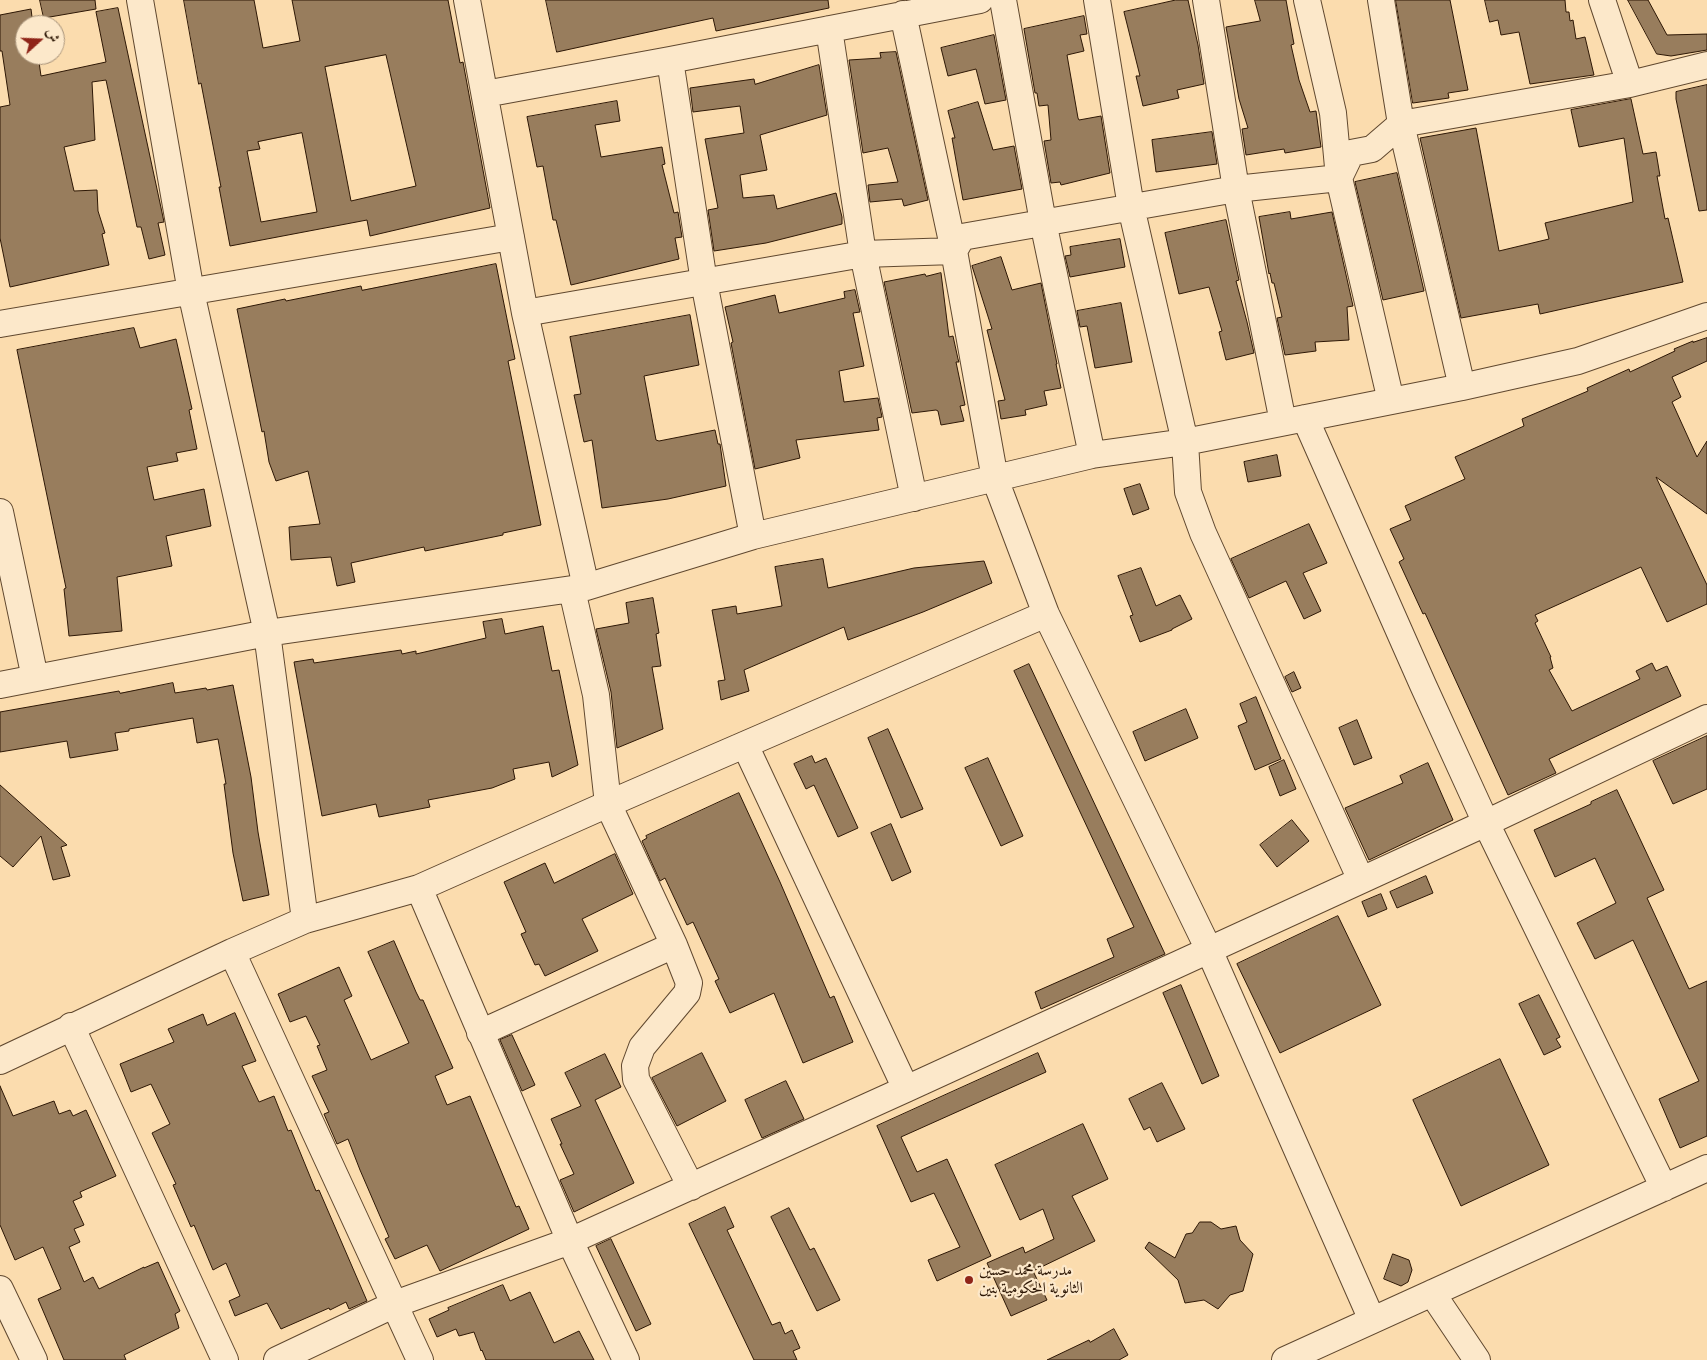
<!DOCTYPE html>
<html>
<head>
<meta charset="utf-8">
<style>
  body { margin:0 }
  #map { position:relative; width:1707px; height:1360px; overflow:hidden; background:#fbdcae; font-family:"Gentium Book Plus",Amiri,serif }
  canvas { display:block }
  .north { position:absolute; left:15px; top:15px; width:50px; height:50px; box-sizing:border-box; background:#fce8ca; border:1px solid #a9947b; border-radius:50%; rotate:70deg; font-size:14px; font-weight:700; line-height:20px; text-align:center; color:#2d1705 }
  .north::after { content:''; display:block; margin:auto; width:18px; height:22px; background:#8f2418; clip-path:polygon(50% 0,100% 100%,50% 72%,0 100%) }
</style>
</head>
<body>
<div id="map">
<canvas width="1707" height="1360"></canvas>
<div class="north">ش</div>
</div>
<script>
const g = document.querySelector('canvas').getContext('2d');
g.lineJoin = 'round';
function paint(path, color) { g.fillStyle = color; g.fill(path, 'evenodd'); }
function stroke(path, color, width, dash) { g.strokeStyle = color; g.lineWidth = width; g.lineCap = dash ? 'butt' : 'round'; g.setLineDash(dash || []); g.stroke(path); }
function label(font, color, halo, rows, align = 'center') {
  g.font = font + ' "Gentium Book Plus",Amiri,serif'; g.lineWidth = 4.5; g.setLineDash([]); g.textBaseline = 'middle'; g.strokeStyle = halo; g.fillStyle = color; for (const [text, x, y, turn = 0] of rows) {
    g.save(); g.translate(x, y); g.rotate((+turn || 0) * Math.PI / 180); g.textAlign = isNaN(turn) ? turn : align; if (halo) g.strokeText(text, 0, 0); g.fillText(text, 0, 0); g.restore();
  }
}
const building = new Path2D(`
  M40 0H95L96 9 44 18Z
  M184 0H254L263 48 300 41 292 0H448L460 63 463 62 490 208 370 236 367 220 230 246 219 187H221L201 83 199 84ZM386 55 416 186 351 201 325 67ZM302 133 317 212 261 222 247 151 260 149 258 142Z
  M546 0H828L829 8 716 31 713 18 557 52Z
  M1176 0H1188L1198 45 1204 84 1177 90 1179 98 1143 106 1136 76H1140L1124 12Z
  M1255 0H1286L1294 44 1291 45 1299 80 1310 112 1316 111 1321 147 1285 153 1284 149 1246 155 1242 129 1248 128 1239 99 1226 27 1260 21Z
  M1396 0H1450L1468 90 1448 93 1449 98 1413 103Z
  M1485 0H1565L1566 12H1569L1570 21 1573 20 1576 39 1585 37 1594 75 1530 84 1519 32 1501 35 1498 20 1490 22Z
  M1628 0H1648L1667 35 1707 34V50L1671 56 1657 54Z
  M118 8 160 203 164 222 158 223 165 255 149 259 141 227H137L106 80 92 82 95 140 64 147 74 191 97 190 98 211 105 233 102 234 109 265 10 287 0 238V107L10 105 2 51H0V15L31 9 33 25H25V55H38L41 76 106 62 96 12Z
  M1084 16 1087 34 1080 35 1084 51 1067 55 1078 118 1079 120 1101 116 1110 173 1061 185 1060 182 1051 183 1044 141 1051 140 1048 105 1039 106 1037 93H1035L1024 29Z
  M994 35 1006 100 985 104 976 69 948 76 941 48Z
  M896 52 928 200 904 206 902 199 870 202 868 185 898 182 888 148 863 153 849 60 881 58 880 53Z
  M819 65 827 115 760 135 767 170 740 175 743 198 774 195 777 209 836 193 842 217V224L766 243 714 251 708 210 718 208 705 139 744 133 740 106 693 112 690 88 754 79 755 84Z
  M1707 85V210L1699 211 1676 99V92Z
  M1631 99 1643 154 1656 152 1660 176H1657L1665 219 1668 218 1683 282 1540 314 1538 304 1461 318 1420 138 1476 128 1499 251 1549 239 1545 223 1633 202 1624 138 1579 147 1571 110Z
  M617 101 620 121 595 125 601 157 662 147 665 164 662 165 674 213 678 212 682 237 675 238 679 259 571 285 556 220H553L543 166 537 167 527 117Z
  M978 102 993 150 1014 146 1022 189 963 200 952 138H955L948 111Z
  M1212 132 1217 164 1156 172 1152 140Z
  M1397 173 1424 291 1383 300 1355 182Z
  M1290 212 1291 219 1332 212 1353 306 1347 307 1349 340 1315 342 1316 351 1285 355 1277 318 1282 317 1274 283H1272L1270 273 1269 274 1259 217Z
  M1226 220 1239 280 1236 281 1247 322 1254 353 1226 360 1219 332 1222 331 1209 287 1179 294 1165 233Z
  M1120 239 1125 267 1070 277 1065 256 1071 255 1070 247Z
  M1001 257 1012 290 1041 283 1057 364H1056L1061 388 1044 391 1047 405 1025 410 1026 415 1001 419 998 401 1005 400 987 330 992 329 972 266Z
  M496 264 515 359 508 361 541 525 503 533V535L425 551 424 547 351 563 355 582 337 586 331 557 291 560 289 527 320 524 308 471 276 481 269 462 264 431 262 432 237 309 285 299 286 301 361 286 362 290Z
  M941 273 949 337 953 336 958 359 959 362H956L965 405 960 406 964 421 941 425 938 411 936 410 912 413 884 282 925 274 926 276Z
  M855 290 860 312 853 313 864 366 839 371 844 402 878 398 882 417 877 418 879 430 796 440 800 458 755 469 731 343 733 342 725 307 775 295 779 313 845 298 844 292Z
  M1121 303 1132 362 1095 368 1087 326 1080 327 1077 311Z
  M690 315 699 365 644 376 656 440 659 441 715 430 718 444H720L726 486 668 499 602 508 592 440 584 442 574 395 581 394 570 337Z
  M134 328 140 348 176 339 192 409 189 410 197 449 176 453 178 461 147 467 154 500 204 489 211 526 166 536 172 566 117 577 122 631 69 636 64 589 66 588 17 350Z
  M1707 338V361L1672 377 1681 397 1672 402 1697 457 1707 441V514L1656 477 1707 585V604L1667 622 1641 567 1535 615 1538 621 1535 623 1551 657H1550L1553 668 1549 670 1572 711 1640 679 1636 671 1652 663 1656 671 1667 666 1681 696 1549 759 1556 773 1508 795 1425 613 1423 614 1399 562 1404 559 1390 529 1411 520 1405 506 1465 479 1455 457 1524 426 1522 419 1588 391 1587 388 1629 369 1630 372 1675 351 1674 349 1693 341V342Z
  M1277 455 1281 476 1248 482 1244 462Z
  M1140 484 1149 509 1133 515 1124 489Z
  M1309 524 1327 563 1303 573 1321 611 1304 619 1286 581 1249 598 1231 559Z
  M823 559 828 588 914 568 984 561 992 583 923 612 848 640 844 627 744 670 749 691 721 700 718 681 725 680 712 610 736 606 737 614 782 606 775 567Z
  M1141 568 1156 606 1180 595 1192 619 1172 629V630L1140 642 1130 616 1133 615 1118 576Z
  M653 598 659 633 656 634 661 666 652 667 663 729 617 748 611 692 596 629 629 623 626 603Z
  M502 619 505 634 543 626 552 671 559 670 578 765 552 777 549 762 513 769 515 779 492 788 428 800 430 807 379 817 376 804 322 816 294 662 313 659 314 663 401 650 402 654 416 651V654L486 638 483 622Z
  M1029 664 1165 954 1041 1009 1035 992 1114 957 1107 939 1134 927 1014 671Z
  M1294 672 1301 688 1292 692 1285 677Z
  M173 683 175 693 206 688 207 690 233 685 251 777 258 832 269 895 243 901 233 853 224 784H226L218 739 197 743 193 718 129 729V731L115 733 118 750 70 758 67 741 0 752V712L119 691 120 693Z
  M1256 697 1281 759 1255 770 1238 726 1247 722 1240 704Z
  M1186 709 1198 738 1145 761 1133 732Z
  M1357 720 1372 758 1354 765 1339 728Z
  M888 729 923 809 901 818 868 738Z
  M1707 736V789L1673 804 1653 761Z
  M812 756 815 763 826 758 858 828 838 837 814 785 806 789 794 764Z
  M988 758 1023 836 1001 846 965 768Z
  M1284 760 1296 789 1280 796 1269 767Z
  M1428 763 1453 820 1369 860 1345 808 1403 783 1400 776Z
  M0 785 67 845 61 847 70 876 53 880 41 836 13 867 0 856Z
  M1617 790 1664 890 1647 898 1689 989 1707 981V1136L1680 1148 1659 1099 1699 1081 1633 940 1595 959 1577 923 1616 903 1595 858 1555 877 1534 830 1591 804V802Z
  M739 793 780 882 830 998 834 996 853 1042 803 1063 774 993 730 1013 715 981 719 979 693 922 687 925 665 878 660 881 642 841 647 838 646 836Z
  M1292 820 1309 841 1277 867 1260 845Z
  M891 824 911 872 892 881 871 833Z
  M615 854 633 894 582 919 598 951 545 976 539 964 535 965 521 934 526 932 504 882 545 863 554 883Z
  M1426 876 1433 893 1397 908 1390 892Z
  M1381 894 1387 909 1368 917 1362 902Z
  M1338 916 1381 1005 1280 1053 1237 964Z
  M394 941 416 992 420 1000H423L453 1068 435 1076 447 1105 470 1096 516 1207 519 1206 529 1229 440 1271 427 1245 395 1259 385 1239 389 1237 360 1170 348 1139 337 1144 324 1114 329 1112 312 1076 327 1070 317 1046 320 1045 306 1016 290 1022 278 994 339 967 352 996 344 1000 371 1060 409 1043 368 952Z
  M1181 985 1219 1076 1202 1084 1163 993Z
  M1539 995 1560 1037 1556 1039 1561 1047 1544 1055 1519 1004Z
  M235 1013 256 1061 242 1066 259 1102 274 1096 288 1131 291 1130 316 1191 319 1190 367 1301 349 1309 346 1302 330 1310 329 1308 281 1329 267 1303 235 1316 229 1301 240 1296 226 1263 213 1270 194 1225 191 1227 173 1185 176 1184 152 1133 170 1124 151 1084 131 1092 120 1064 174 1042 168 1029 203 1014 207 1025Z
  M512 1035 535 1085 522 1091 500 1040Z
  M702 1053 726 1101 677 1126 652 1078Z
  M1038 1053 1046 1072 901 1137 917 1172 947 1159 991 1256 937 1281 928 1260 960 1247 934 1193 911 1202 877 1126Z
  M605 1054 621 1087 595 1100 634 1183 574 1212 560 1180 574 1174 560 1144H562L551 1119 581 1106 565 1073Z
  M1500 1059 1549 1165 1461 1206 1413 1100Z
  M786 1081 804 1119 762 1138 745 1100Z
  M1162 1083 1185 1129 1157 1142 1150 1127 1144 1130 1129 1099Z
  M0 1086 13 1116 54 1101 59 1114 70 1110 73 1116 86 1110 116 1176 80 1192 82 1197 73 1201 84 1225 74 1229 80 1242 69 1247 84 1282 93 1277 99 1289 144 1267V1268L158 1262 180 1311 175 1314 179 1328 124 1355 126 1360H64L38 1299 61 1289 43 1247 15 1260 0 1225Z
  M1083 1124 1108 1179 1072 1196 1095 1241 1033 1271 1047 1300 1011 1316 987 1263 1023 1247 1025 1253 1054 1239 1043 1209 1020 1220 995 1165Z
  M725 1207 734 1227 727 1230 772 1325 780 1322 785 1334 792 1330 800 1348 793 1351 797 1360H754L689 1224Z
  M789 1208 810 1250 814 1248 840 1300 817 1311 771 1217Z
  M1200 1222H1211L1221 1229 1236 1226 1240 1240 1253 1254 1243 1291 1230 1295 1218 1309 1204 1300 1185 1303 1178 1280 1145 1248 1149 1242 1175 1258 1186 1234 1192 1233Z
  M611 1239 651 1324 636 1331 596 1246Z
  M1393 1254 1409 1260 1412 1270 1408 1282 1401 1286 1384 1279Z
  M503 1285 510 1301 530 1292 554 1343 579 1331 594 1360H486L482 1350 481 1351 474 1332 459 1336 456 1329 437 1337 429 1319 449 1310 448 1308Z
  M1114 1329 1128 1355 1119 1360H1047L1089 1340 1090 1342Z`);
const minor = new Path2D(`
  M140 0 191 292 267 633 305 920
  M467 0 525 313 586 587
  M1003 0 1043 222 1092 455
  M1097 0 1131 207 1185 442 1188 492 1203 533 1361 880
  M1206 0 1236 189 1283 422
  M1307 0 1333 113 1339 178 1391 401
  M1381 0 1401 124 1462 387
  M1602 0 1630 84
  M903 14 954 251 995 479 1046 614 1209 950 1372 1320
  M829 29 863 254 914 498
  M670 60 704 282 753 536
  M485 94 670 60 980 0
  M525 313 863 254 954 251 962 237 1236 189 1339 178 1351 153 1372 149 1401 124 1630 84 1707 65
  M0 324 511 237
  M1305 418 1423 685 1486 823 1664 1188
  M0 512 35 678
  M572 590 596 695 608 804 674 945 689 983 687 993 642 1047 635 1066 636 1079 691 1187
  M0 685 267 633 586 587 753 536 1092 455 1185 442 1462 387 1578 361 1707 316
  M745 745 906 1089
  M419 888 570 1241 626 1360
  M232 952 420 1360
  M71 1026 225 1360
  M480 1033 674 945
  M0 1061 232 952 305 920 419 888 608 804 1046 614
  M0 1289 34 1360
  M1432 1293 1477 1360
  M277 1360 395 1304 570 1241 906 1089 1486 823 1707 718
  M1285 1360 1707 1168`);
const markers = [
  [969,1280,5,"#8f2418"]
];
const poiNames = [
  ["مدرسة محمد حسين",979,1271],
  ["الثانوية الحكومية بنين",979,1289]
];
paint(building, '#987d5d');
stroke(building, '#2d1705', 1);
stroke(minor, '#60482f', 28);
stroke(minor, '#fce8ca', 26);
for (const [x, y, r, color] of markers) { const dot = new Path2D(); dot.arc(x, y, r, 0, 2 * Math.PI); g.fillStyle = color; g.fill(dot); stroke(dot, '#fce8ca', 2); }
label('16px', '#2d1705', '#fce8ca', poiNames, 'left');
</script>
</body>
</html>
